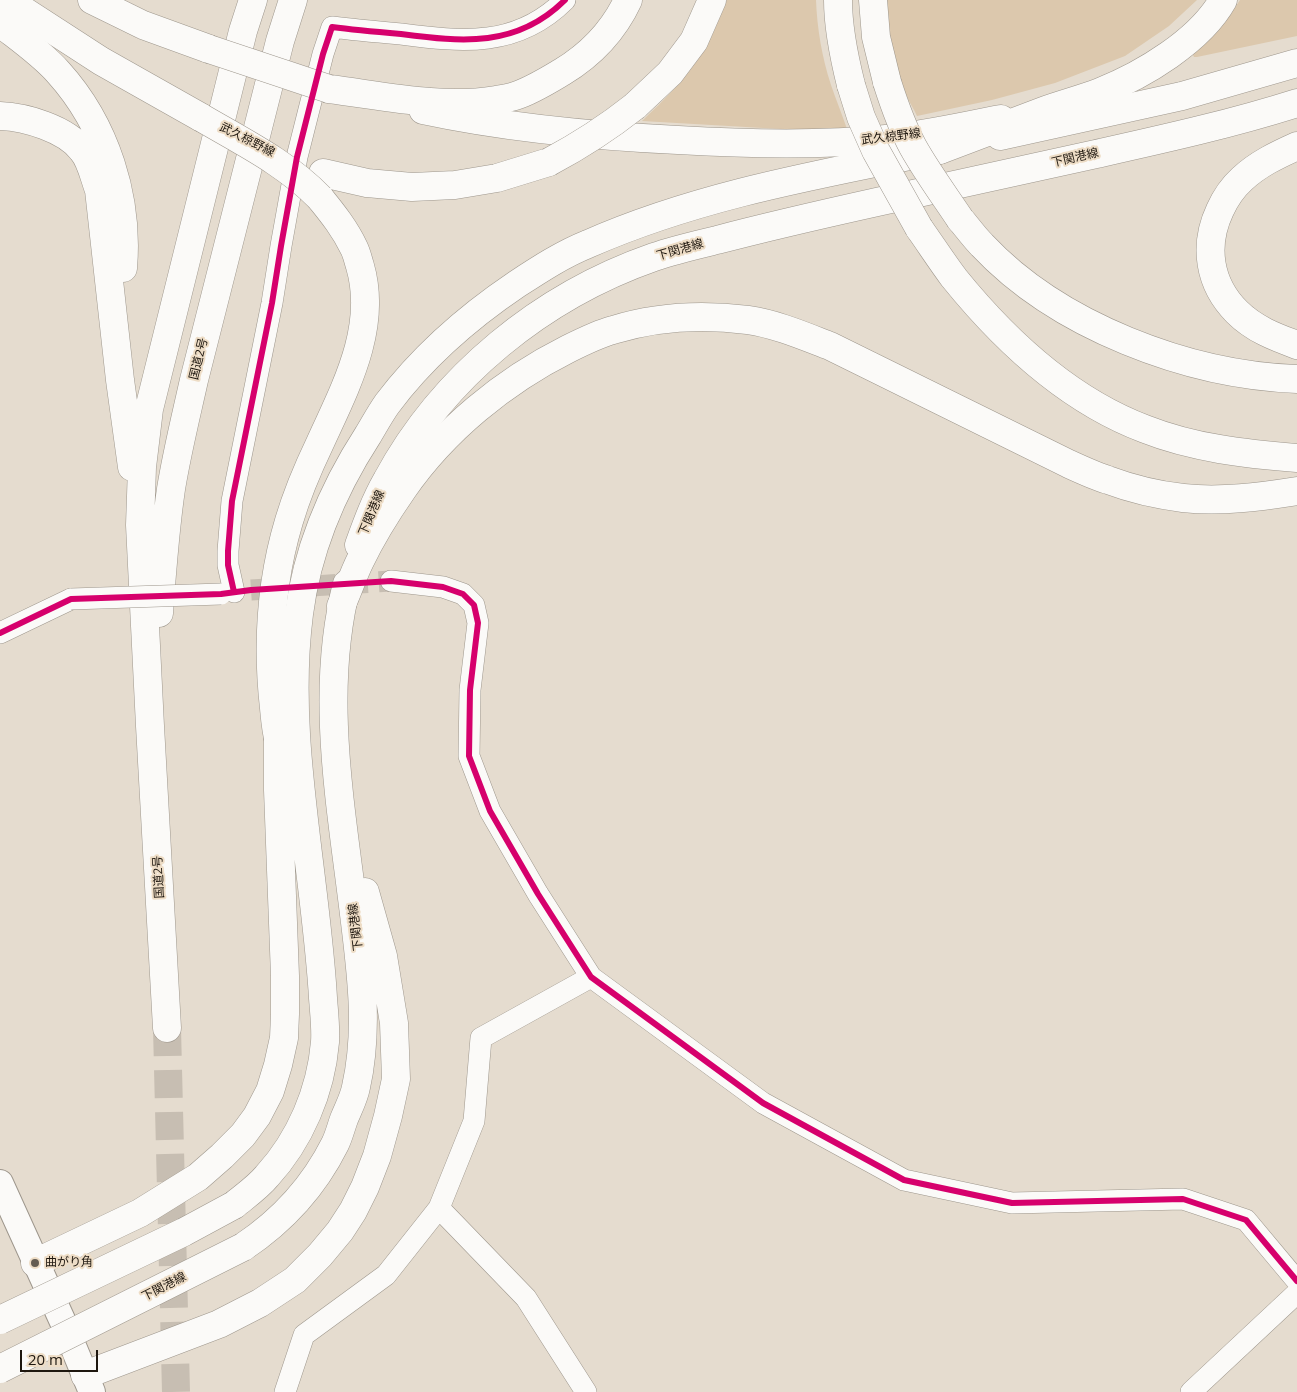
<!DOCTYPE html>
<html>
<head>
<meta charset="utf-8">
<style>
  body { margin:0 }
  #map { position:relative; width:1297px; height:1392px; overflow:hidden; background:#e5dccf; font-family:"Open Sans",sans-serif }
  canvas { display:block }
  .scale { position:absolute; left:20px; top:1350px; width:78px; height:22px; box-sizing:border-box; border:2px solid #1e170f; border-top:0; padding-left:6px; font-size:15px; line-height:18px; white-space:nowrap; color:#1e170f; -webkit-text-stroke:4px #eeddc6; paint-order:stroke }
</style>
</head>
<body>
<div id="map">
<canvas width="1297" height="1392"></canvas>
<div class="scale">20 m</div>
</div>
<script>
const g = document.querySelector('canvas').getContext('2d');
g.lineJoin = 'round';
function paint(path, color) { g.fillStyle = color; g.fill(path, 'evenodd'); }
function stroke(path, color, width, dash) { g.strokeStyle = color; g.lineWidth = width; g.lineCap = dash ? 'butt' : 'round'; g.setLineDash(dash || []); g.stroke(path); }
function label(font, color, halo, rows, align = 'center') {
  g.font = font + ' "Open Sans","Noto Sans JP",sans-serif'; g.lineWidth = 4; g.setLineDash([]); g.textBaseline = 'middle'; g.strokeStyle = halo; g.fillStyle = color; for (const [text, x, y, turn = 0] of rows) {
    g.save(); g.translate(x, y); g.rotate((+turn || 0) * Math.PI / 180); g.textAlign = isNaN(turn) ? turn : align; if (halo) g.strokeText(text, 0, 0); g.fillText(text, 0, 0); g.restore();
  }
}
const green = new Path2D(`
  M727 0H816C817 28 822 58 831 85 836 100 842 114 847 129L798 130 642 121C664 100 686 79 702 53 713 37 719 18 727 0Z
  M886 0H1197L1169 26 1125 56 1055 83 992 100 917 116C914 109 909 102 906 95 892 66 888 32 886 0Z
  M1240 0H1297V36L1197 57H1194L1193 55 1194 53 1228 18Z`);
const minorTunnel = new Path2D(`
  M251 590 391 581`);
const trunkTunnel = new Path2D(`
  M167 1028 176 1392`);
const minor = new Path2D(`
  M391 581 443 587 463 594 474 605 478 623 470 690 469 756 490 811 538 894 591 977 763 1103 904 1180 1012 1203 1183 1199 1246 1220 1297 1281
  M234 592 228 565V551L232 501 272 303 281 246 297 157 323 54 332 27C355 30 378 32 401 34 462 42 517 48 565 0
  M0 633 71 599
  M439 1208 526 1298 586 1392
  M285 1392 304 1335 386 1275 439 1208 474 1121 481 1038 591 977
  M1191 1392 1297 1293`);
const tertiary = new Path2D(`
  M0 1183 63 1322 92 1392`);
const secondary = new Path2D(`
  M7 0 101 61 202 118
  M92 0 143 25 209 49
  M635 106 670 73 694 41 712 0
  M423 110C507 128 593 136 678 140 747 144 817 146 886 139 925 135 963 126 1001 119
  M323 173 367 183 412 187 455 185 497 178 549 162
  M279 742C276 731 275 719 274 708 267 646 271 581 289 521 297 494 308 468 320 443 345 388 378 328 360 266 358 260 357 254 354 248 345 229 333 214 320 198`);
const primary = new Path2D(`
  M1000 136 1182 96 1297 63
  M359 545C367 523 375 501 387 480 443 376 542 296 654 257 674 250 696 245 717 240 770 226 823 214 877 202 950 186 1023 170 1096 154 1163 139 1231 124 1297 103
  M234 1205C245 1196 258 1187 267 1176 300 1140 321 1091 325 1042 326 1028 324 1012 323 998 321 963 317 929 313 895 302 801 287 708 299 614 307 551 333 489 368 435 374 425 380 414 387 404 423 356 468 317 517 284 540 269 563 254 588 244 699 195 821 174 939 150
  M243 1247C282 1221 314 1186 335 1144 339 1136 341 1127 344 1119 348 1109 354 1098 356 1087 369 1029 361 972 354 914 341 806 319 692 347 584
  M35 1263 140 1213 198 1177 222 1156 243 1135 257 1116 270 1091 278 1065 284 1038 285 1014V976L278 790V739L281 717
  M85 1375 219 1324 260 1303 295 1280 320 1255 340 1231 353 1211 365 1187 377 1156 388 1116 396 1079 394 1023 383 956 365 892`);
const trunk = new Path2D(`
  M0 23C19 38 41 53 58 72 106 125 129 198 123 268
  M329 89C384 96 441 109 496 100 502 99 509 98 515 96 531 91 547 81 562 72 590 55 614 30 628 0
  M0 116C26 117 66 129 82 150 91 160 94 177 99 190L120 380 132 467
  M159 613C162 571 165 530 171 489 177 452 186 416 194 380L280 41 293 0
  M167 1028 150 726 140 525 142 467 149 409 243 31 253 0`);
const motorway = new Path2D(`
  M838 0C838 29 844 57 851 85
  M873 0 876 37 887 82
  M1297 146C1277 155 1258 164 1242 179 1232 188 1225 199 1220 210 1203 246 1209 284 1237 312 1254 329 1275 337 1297 345
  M940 150C974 137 1008 124 1043 111 1062 104 1082 99 1100 92 1143 75 1200 41 1223 0
  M960 219C967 227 974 237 982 245 1058 326 1188 375 1297 379
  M919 228C931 245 942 262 954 278 1005 341 1068 400 1145 429 1193 448 1246 454 1297 458
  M341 606C348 591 353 575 360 561 372 536 387 512 403 489 444 430 504 381 568 349 582 342 598 334 613 330 658 316 701 314 748 320 776 324 804 336 830 346L1069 464C1082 470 1095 476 1108 480 1132 489 1158 495 1183 498 1221 502 1259 497 1297 491`);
const minorBridge = new Path2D(`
  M71 599 221 594`);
const secondaryBridge = new Path2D(`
  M209 49 329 89
  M202 118C243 142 286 163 320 198
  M549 162C581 145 606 129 635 106`);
const primaryBridge = new Path2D(`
  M0 1320 184 1232 234 1205
  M0 1369 243 1247`);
const motorwayBridge = new Path2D(`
  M887 82C894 104 902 127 913 147 927 172 944 195 960 219
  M851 85 861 117 876 151 919 228`);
const cycleway = new Path2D(`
  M234 592 228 565V551L232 501 272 303 281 246 297 157 323 54 332 27C355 30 378 32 401 34 462 42 517 48 565 0
  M0 633 71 599 221 594 251 590 391 581 443 587 463 594 474 605 478 623 470 690 469 756 490 811 538 894 591 977 763 1103 904 1180 1012 1203 1183 1199 1246 1220 1297 1281`);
const markers = [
  [35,1263,5,"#645c52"]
];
const streetNames = [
  ["武久椋野線",891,137,-7],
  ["武久椋野線",247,140,27],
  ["下関港線",1075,158,-13],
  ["下関港線",680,250,-16],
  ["国道2号",199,359,-76],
  ["下関港線",372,513,-67],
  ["国道2号",159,877,-93],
  ["下関港線",356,927,-97],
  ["下関港線",164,1287,-27]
];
const poiNames = [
  ["曲がり角",45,1263]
];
paint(green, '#dcc8ad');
stroke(minorTunnel, '#c7beb2', 21, [21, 11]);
stroke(trunkTunnel, '#c7beb2', 28, [28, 14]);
stroke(minor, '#9d968c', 22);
stroke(tertiary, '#9d968c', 28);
stroke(secondary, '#9d968c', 29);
stroke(primary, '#9d968c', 29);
stroke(trunk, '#9d968c', 29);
stroke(motorway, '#9d968c', 29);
stroke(minor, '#fbfaf8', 21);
stroke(tertiary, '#fbfaf8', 26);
stroke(secondary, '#fbfaf8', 28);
stroke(primary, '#fbfaf8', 28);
stroke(trunk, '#fbfaf8', 28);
stroke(motorway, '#fbfaf8', 28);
stroke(minorBridge, '#9d968c', 22, []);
stroke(secondaryBridge, '#9d968c', 29, []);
stroke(primaryBridge, '#9d968c', 29, []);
stroke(motorwayBridge, '#9d968c', 29, []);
stroke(minorBridge, '#fbfaf8', 21);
stroke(secondaryBridge, '#fbfaf8', 28);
stroke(primaryBridge, '#fbfaf8', 28);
stroke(motorwayBridge, '#fbfaf8', 28);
stroke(cycleway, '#d6006c', 6);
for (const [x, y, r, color] of markers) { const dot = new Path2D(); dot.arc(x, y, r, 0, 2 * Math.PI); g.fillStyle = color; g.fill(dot); stroke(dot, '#eeddc6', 2); }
label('12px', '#1e170f', '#eeddc6', streetNames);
label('12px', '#1e170f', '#eeddc6', poiNames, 'left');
</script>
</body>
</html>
